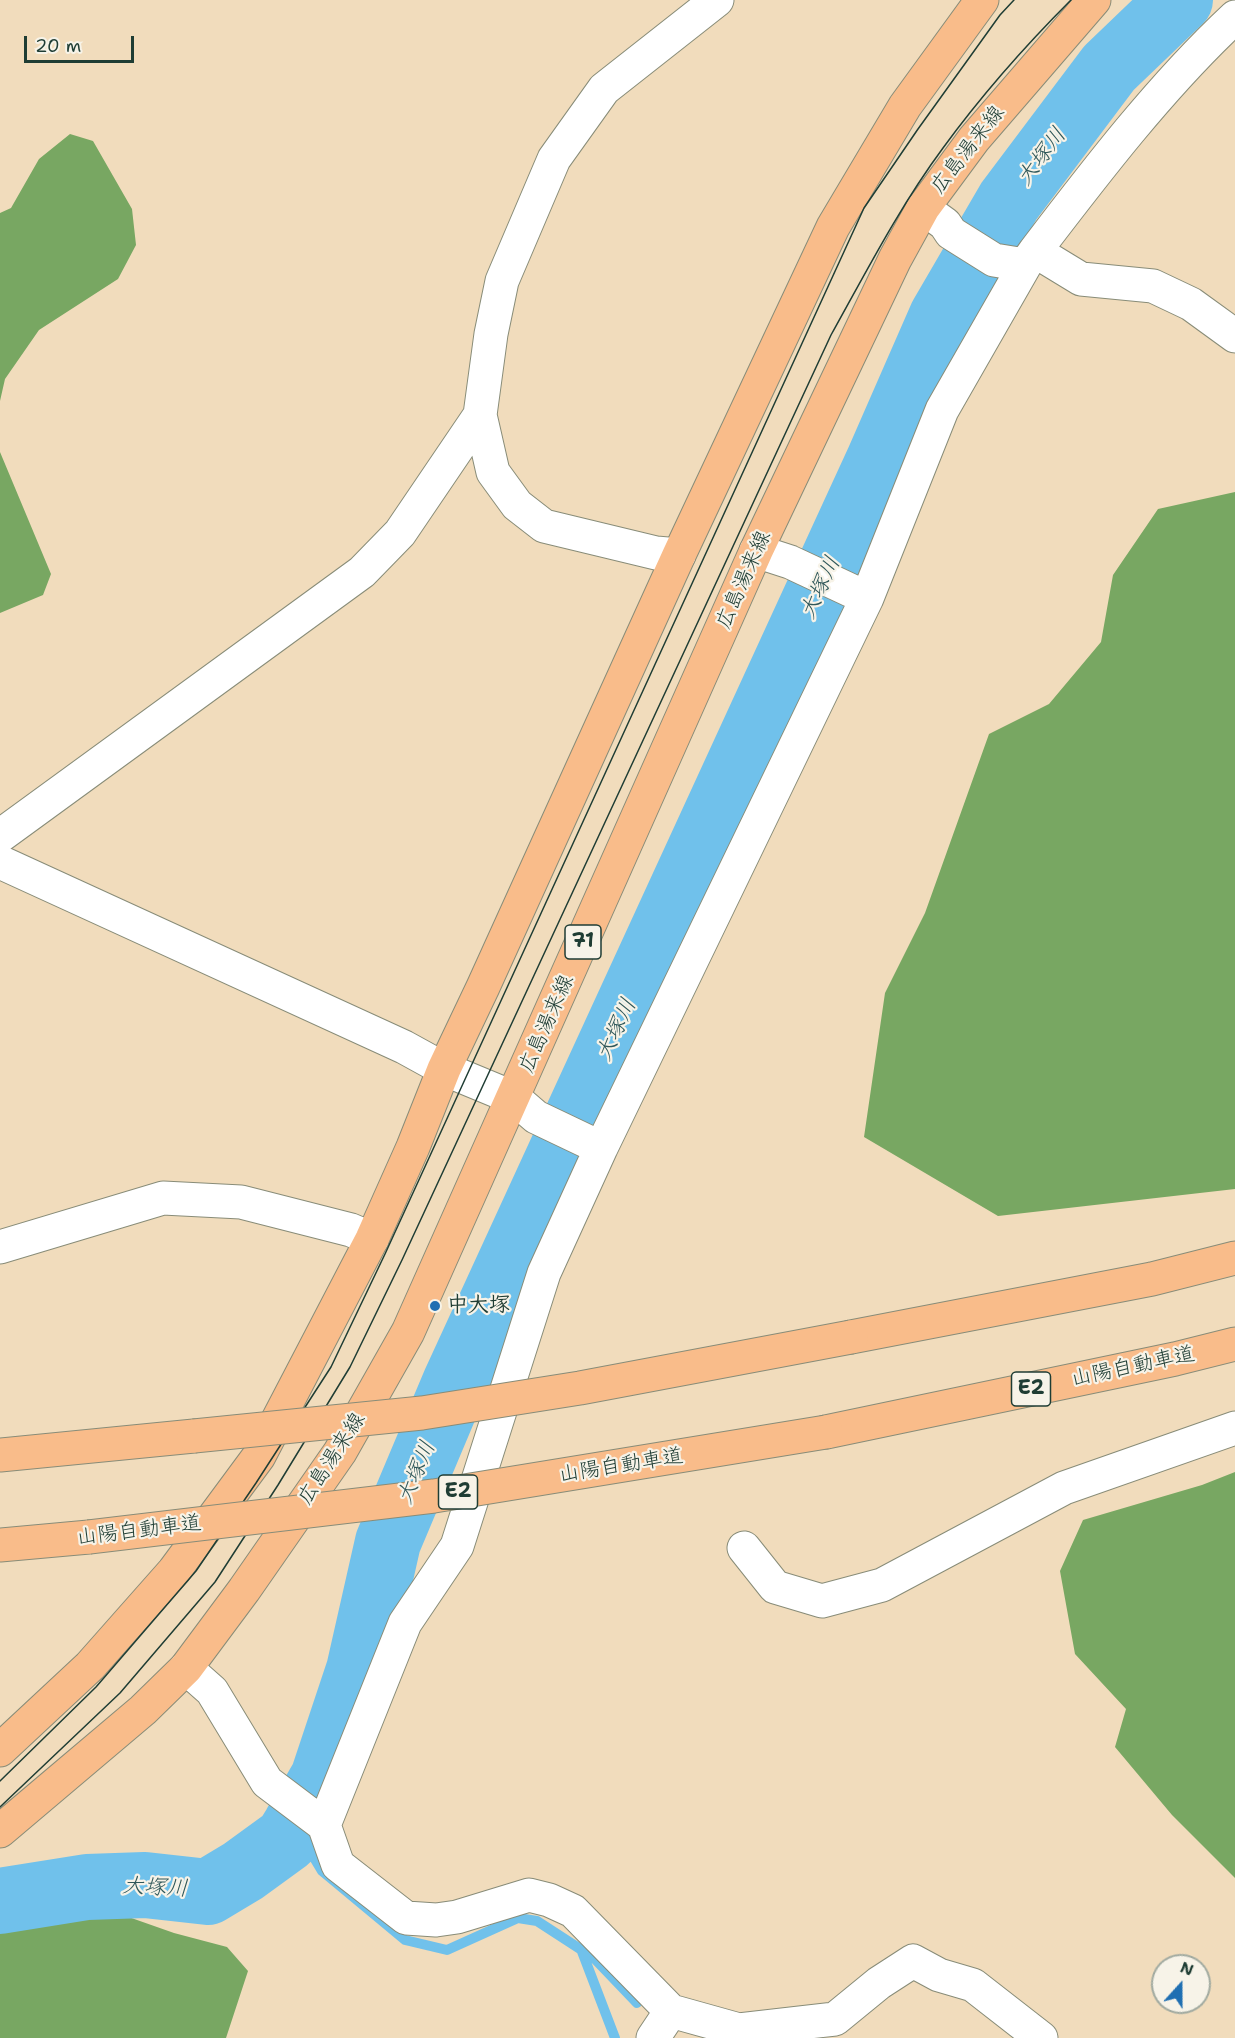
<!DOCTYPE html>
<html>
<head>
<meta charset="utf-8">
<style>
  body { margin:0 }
  #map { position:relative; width:1235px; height:2038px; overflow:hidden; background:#f1dcbc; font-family:"Shantell Sans",sans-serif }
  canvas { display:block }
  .north { position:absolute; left:1151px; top:1954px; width:60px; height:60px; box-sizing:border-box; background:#f7f3e8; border:2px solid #a1aaa0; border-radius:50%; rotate:21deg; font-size:16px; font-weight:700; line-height:24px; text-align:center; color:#1f3d34 }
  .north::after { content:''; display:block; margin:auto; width:21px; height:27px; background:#1f6fb2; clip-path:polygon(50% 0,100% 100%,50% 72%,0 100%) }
  .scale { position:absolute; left:24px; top:36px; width:110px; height:27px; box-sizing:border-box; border:3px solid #1f3d34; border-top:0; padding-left:8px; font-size:18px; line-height:21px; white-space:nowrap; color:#1f3d34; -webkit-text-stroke:4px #f7f3e8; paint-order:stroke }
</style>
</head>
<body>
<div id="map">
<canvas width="1235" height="2038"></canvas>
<div class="north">N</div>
<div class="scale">20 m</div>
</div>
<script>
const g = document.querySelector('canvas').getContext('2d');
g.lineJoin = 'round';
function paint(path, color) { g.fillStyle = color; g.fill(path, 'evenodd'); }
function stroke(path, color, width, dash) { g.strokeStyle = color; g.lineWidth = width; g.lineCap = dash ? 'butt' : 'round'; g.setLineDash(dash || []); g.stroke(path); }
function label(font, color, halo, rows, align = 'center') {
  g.font = font + ' "Shantell Sans","Klee One",sans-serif'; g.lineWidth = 4.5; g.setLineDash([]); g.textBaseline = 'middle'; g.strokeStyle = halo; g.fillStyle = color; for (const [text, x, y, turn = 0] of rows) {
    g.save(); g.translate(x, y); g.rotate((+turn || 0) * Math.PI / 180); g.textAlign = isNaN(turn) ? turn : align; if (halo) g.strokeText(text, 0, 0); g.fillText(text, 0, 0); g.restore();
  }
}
const forest = new Path2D(`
  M70 134 93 141 132 209 136 245 118 279 39 330 5 379 0 401V213L11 208 39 159Z
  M0 452 51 574 43 595 0 613Z
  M1235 492V1189L998 1216 864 1137 885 993 925 913 989 734 1049 704 1101 642 1113 575 1158 509Z
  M1235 1472V1878L1172 1815 1115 1747 1126 1709 1075 1654 1060 1571 1083 1520 1202 1485Z
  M33 1912 120 1914 174 1933 227 1947 248 1971 226 2038H0V1932Z`);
const stream = new Path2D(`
  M295 1826 322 1871 405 1940 447 1950 518 1918 537 1921 594 1958 637 2003
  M581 1949 615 2038`);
const river = new Path2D(`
  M0 1901 87 1887 145 1885 208 1892 243 1871 287 1839 295 1826 323 1778 359 1670 388 1542 455 1383 879 460 942 316 1009 201 1109 68 1180 0`);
const minor = new Path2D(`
  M923 208 945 224 951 233 994 260 1025 265
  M1035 251 1081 279 1153 286 1191 304 1235 336
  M756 551 790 562 867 598
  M679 555 656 553 544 526 517 505 493 472 480 415 491 334 502 281 554 159 604 89 717 0
  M0 836 362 572 400 533 480 415
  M514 1098 536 1117 601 1148
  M0 1247 163 1198 241 1202 351 1230 372 1239
  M744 1548 775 1587 822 1601 882 1585 1064 1488 1235 1428
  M186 1668 212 1691 267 1782 324 1825 338 1865 406 1918 436 1920 457 1917 529 1895 549 1900 573 1911 671 2011 739 2030 835 2019 879 1983 913 1961 939 1975 973 1985 1041 2038
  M324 1825 405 1623 457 1546 544 1273 601 1148 867 598 942 410 1025 265 1035 251C1096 171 1161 86 1235 17
  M653 2038 671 2011`);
const tertiary = new Path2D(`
  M0 862 404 1047 444 1069 514 1098`);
const primary = new Path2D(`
  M0 1750 90 1666 174 1571 259 1456 372 1239 413 1147 444 1069 483 987 679 555 833 227 905 106 982 0
  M0 1831 143 1710 186 1668 244 1590 340 1452 408 1332 756 551 895 259 923 208 974 139 1094 0`);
const motorway = new Path2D(`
  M851 1337 1152 1279 1235 1258
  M826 1432 1175 1359 1235 1344
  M0 1455 194 1436
  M0 1545 89 1537`);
const tram = new Path2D(`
  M0 1781 96 1687 196 1571 256 1483 331 1367 385 1254 864 208 918 129 1000 15 1014 0
  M0 1807 120 1693 215 1582 278 1485 350 1367 402 1260 831 335C866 272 900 206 943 148 981 96 1026 45 1071 0`);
const motorwayBridge = new Path2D(`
  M194 1436 422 1413 580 1388 851 1337
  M89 1537 434 1496 826 1432`);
const markers = [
  [435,1306,6,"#1f6fb2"]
];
const shields = [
  [583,942,36],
  [1031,1389,39],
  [458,1492,39]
];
const shieldNames = [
  ["71",583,942],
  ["E2",1031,1389],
  ["E2",458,1492]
];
const streetNames = [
  ["広島湯来線",968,150,-52],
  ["広島湯来線",744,580,-66],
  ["広島湯来線",547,1024,-66],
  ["山陽自動車道",1133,1367,-12],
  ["広島湯来線",332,1459,-57],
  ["山陽自動車道",621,1466,-9],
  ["山陽自動車道",139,1531,-7]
];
const poiNames = [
  ["中大塚",447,1306]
];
const waterNames = [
  ["大塚川",1042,157,-53],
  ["大塚川",821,588,-65],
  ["大塚川",617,1030,-65],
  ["大塚川",417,1473,-67],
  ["大塚川",155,1888,3]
];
paint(forest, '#78a762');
stroke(stream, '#70c1eb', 10);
stroke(river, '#70c1eb', 66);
stroke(minor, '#888c78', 35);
stroke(tertiary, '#888c78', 35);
stroke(primary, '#888c78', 35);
stroke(motorway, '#888c78', 35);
stroke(minor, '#fff', 33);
stroke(tertiary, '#fff', 33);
stroke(primary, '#f9bc8a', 33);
stroke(motorway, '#f9bc8a', 33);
stroke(tram, '#1f3d34', 1.5);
stroke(motorwayBridge, '#888c78', 35, []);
stroke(motorwayBridge, '#f9bc8a', 33);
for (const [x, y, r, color] of markers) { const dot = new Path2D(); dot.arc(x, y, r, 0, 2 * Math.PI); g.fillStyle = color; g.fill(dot); stroke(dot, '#f7f3e8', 2); }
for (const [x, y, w] of shields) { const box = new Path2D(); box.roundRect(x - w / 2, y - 17, w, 34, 4.5); g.fillStyle = '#f7f3e8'; g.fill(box); stroke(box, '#1f3d34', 1.5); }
label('bold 20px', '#1f3d34', null, shieldNames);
label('21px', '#1f3d34', '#f7f3e8', streetNames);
label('bold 21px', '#1f3d34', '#f7f3e8', poiNames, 'left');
label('italic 22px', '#2f5759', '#f7f3e8', waterNames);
</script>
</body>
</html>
